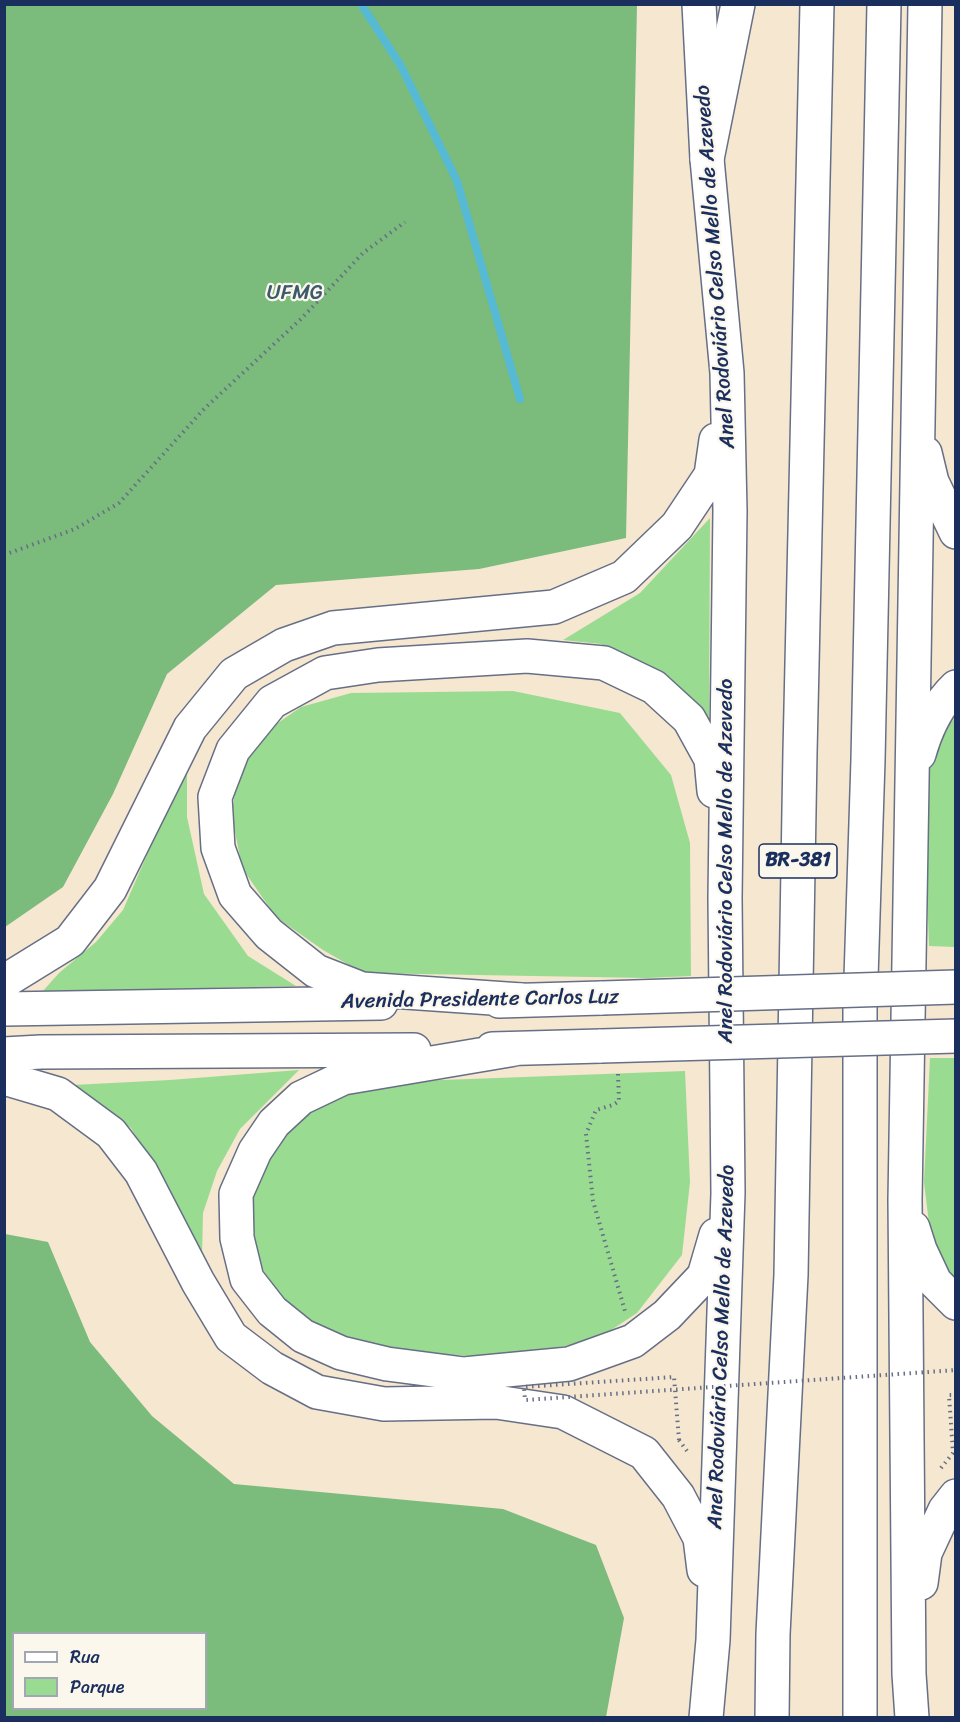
<!DOCTYPE html>
<html>
<head>
<meta charset="utf-8">
<style>
  body { margin:0 }
  #map { position:relative; width:960px; height:1722px; overflow:hidden; background:#f5e7d0; font-family:Sriracha,sans-serif }
  canvas { display:block }
  .frame { position:absolute; inset:0; border:6px solid #1b2f5e; pointer-events:none }
  .legend { position:absolute; left:12px; top:1632px; width:195px; height:78px; box-sizing:border-box; background:#fbf7ec; border:2px solid #a1a7b3; margin:0; padding:8px 10px; list-style:none; font-size:18px; color:#1b2f5e }
  .legend li { display:flex; align-items:center; gap:12px; height:30px }
  .legend b { width:30px; border:2px solid #a1a7b3 }
</style>
</head>
<body>
<div id="map">
<canvas width="960" height="1722"></canvas>
<div class="frame"></div>
<ul class="legend">
<li><b style="height:8px;background:#fff"></b>Rua</li>
<li><b style="height:16px;background:#9adb92"></b>Parque</li>
</ul>
</div>
<script>
const g = document.querySelector('canvas').getContext('2d');
g.lineJoin = 'round';
function paint(path, color) { g.fillStyle = color; g.fill(path, 'evenodd'); }
function stroke(path, color, width, dash) { g.strokeStyle = color; g.lineWidth = width; g.lineCap = dash ? 'butt' : 'round'; g.setLineDash(dash || []); g.stroke(path); }
function label(font, color, halo, rows, align = 'center') {
  g.font = font + ' Sriracha,sans-serif'; g.lineWidth = 4.5; g.setLineDash([]); g.textBaseline = 'middle'; g.strokeStyle = halo; g.fillStyle = color; for (const [text, x, y, turn = 0] of rows) {
    g.save(); g.translate(x, y); g.rotate((+turn || 0) * Math.PI / 180); g.textAlign = isNaN(turn) ? turn : align; if (halo) g.strokeText(text, 0, 0); g.fillText(text, 0, 0); g.restore();
  }
}
const green = new Path2D(`
  M710 518 709 728 678 687 641 662 601 644 563 640 640 593Z
  M513 691 620 713 671 775 690 843 691 976 647 978 363 973 323 950 276 917 242 868 232 816 237 772 262 734 301 707 351 693Z
  M955 717V947L929 946 924 806 931 753Z
  M187 763V817L204 894 248 956 296 986 42 992 59 973 96 942 123 910Z
  M930 1058H955V1282L950 1276 930 1232 924 1182Z
  M299 1070 240 1129 217 1171 203 1213 202 1256 163 1183 131 1128 73 1085 170 1080Z
  M685 1071 690 1182 682 1255 637 1313 596 1340 549 1349 487 1357 410 1352 341 1335 302 1317 270 1285 252 1245 248 1197 269 1148 300 1115 350 1092 416 1081Z`);
const forest = new Path2D(`
  M5 4 637 5 626 538 479 569 276 585 167 674 113 794 63 887 5 927Z
  M5 1234 48 1242 90 1342 152 1416 234 1484 503 1509 596 1545 624 1618 606 1717H5ZM14 1634H206V1708H14Z`);
const stream = new Path2D(`
  M361 4 401 66 457 181 520 399`);
const path = new Path2D(`
  M4 555 75 529 119 503 204 409 302 318 363 253 405 222
  M618 1074 619 1101 613 1105 596 1110 586 1134 593 1201 625 1311
  M679 1440 687 1451
  M941 1468 953 1453 949 1395H956`);
const primary = new Path2D(`
  M699 4 707 159 727 373 730 511 725 898 728 1193 713 1640 706 1718
  M925 453 932 482 956 532
  M919 754C926 729 937 705 956 687
  M4 980 10 978 70 941 110 889 190 728 234 674 284 645 333 628 554 607 624 577 677 526 711 475 716 440
  M521 1000 362 989 316 971 269 934 235 895 218 848 215 797 233 750 272 702 325 673 378 665 527 656 604 663 654 687 689 719 711 759 714 791
  M499 1001 602 998
  M4 1009 381 1003
  M492 1049 601 1046
  M515 1049 343 1078 301 1098 274 1123 255 1151 236 1194 237 1238 247 1279 272 1311 303 1336 341 1353 387 1364 464 1374 569 1364 633 1341 667 1315 704 1276 716 1235
  M4 1054 41 1052 414 1050
  M4 1078 58 1094 111 1133 141 1172 198 1282 231 1337 272 1368 317 1392 384 1404 496 1402 563 1412 644 1453 678 1496 700 1538 704 1570
  M913 1228 920 1250 935 1282 956 1303
  M921 1583 925 1553 945 1510 956 1496
  M912 1718 909 1674 905 1199 925 4`);
const highway = new Path2D(`
  M707 159 738 4
  M772 1718 773 1634 791 1275 800 752 817 4
  M860 1718V1009L868 760 884 4`);
const pathBridge = new Path2D(`
  M679 1440 674 1377 524 1387 525 1400 956 1370`);
const primaryBridge = new Path2D(`
  M602 998 956 987
  M601 1046 956 1036`);
const shields = [
  [798,861,78]
];
const shieldNames = [
  ["BR-381",798,861]
];
const streetNames = [
  ["Anel Rodoviário Celso Mello de Azevedo",716,267,-94],
  ["Anel Rodoviário Celso Mello de Azevedo",727,861,-90],
  ["Avenida Presidente Carlos Luz",480,1000,-1],
  ["Anel Rodoviário Celso Mello de Azevedo",722,1347,-88]
];
const parkNames = [
  ["UFMG",295,294]
];
paint(green, '#9adb92');
paint(forest, '#7bbb7c');
stroke(stream, '#57bad5', 8);
stroke(primary, '#676f86', 36);
stroke(highway, '#676f86', 36);
stroke(path, '#676f86', 4, [1.5, 4.5]);
stroke(primary, '#fff', 33);
stroke(highway, '#fff', 33);
stroke(primaryBridge, '#676f86', 36, []);
stroke(pathBridge, '#676f86', 4, [1.5, 4.5]);
stroke(primaryBridge, '#fff', 33);
for (const [x, y, w] of shields) { const box = new Path2D(); box.roundRect(x - w / 2, y - 17, w, 34, 4.5); g.fillStyle = '#fbf7ec'; g.fill(box); stroke(box, '#1b2f5e', 1.5); }
label('bold 20px', '#1b2f5e', null, shieldNames);
label('21px', '#1b2f5e', '#fbf7ec', streetNames);
label('21px', '#3b5a6b', '#fbf7ec', parkNames);
</script>
</body>
</html>
